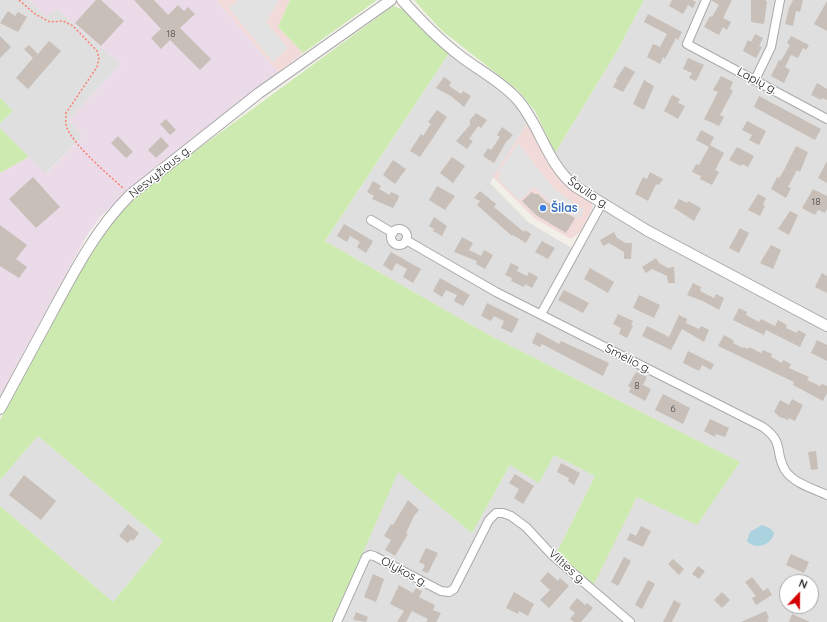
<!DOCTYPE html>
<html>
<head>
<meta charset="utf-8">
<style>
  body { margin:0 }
  #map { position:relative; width:827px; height:622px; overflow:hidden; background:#f2efe9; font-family:Quicksand,sans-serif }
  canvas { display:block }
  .north { position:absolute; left:779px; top:574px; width:40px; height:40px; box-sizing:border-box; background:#fff; border:1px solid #a7a7a7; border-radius:50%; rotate:22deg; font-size:11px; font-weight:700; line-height:16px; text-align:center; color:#222 }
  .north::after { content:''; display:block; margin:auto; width:14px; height:18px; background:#d40000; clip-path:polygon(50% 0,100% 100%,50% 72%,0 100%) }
</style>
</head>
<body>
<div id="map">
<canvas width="827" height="622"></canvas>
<div class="north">N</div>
</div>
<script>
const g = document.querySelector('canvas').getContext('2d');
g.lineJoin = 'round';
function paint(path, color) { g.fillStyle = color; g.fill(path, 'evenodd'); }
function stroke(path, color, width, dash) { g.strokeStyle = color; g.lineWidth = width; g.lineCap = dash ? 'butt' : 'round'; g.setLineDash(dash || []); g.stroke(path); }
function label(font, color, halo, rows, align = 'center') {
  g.font = font + ' Quicksand,sans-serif'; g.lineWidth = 3; g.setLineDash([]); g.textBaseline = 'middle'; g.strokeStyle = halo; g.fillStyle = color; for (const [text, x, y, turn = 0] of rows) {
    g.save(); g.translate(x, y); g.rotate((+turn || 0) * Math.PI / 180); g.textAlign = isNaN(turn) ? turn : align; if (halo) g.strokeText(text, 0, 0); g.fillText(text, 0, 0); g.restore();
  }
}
const residential = new Path2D(`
  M0 0H29L46 17 57 9 121 64 69 120 83 136 45 174 0 128V123L13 111 0 98Z
  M644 0H827V622H333L398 471 472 533 510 465 554 455 595 476 556 554 637 497 740 462 487 334 325 241 449 53 505 93 528 122 490 183 528 222 580 253 608 203 574 180 561 164 555 153 617 51ZM787 582H811V606H787Z
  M38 436 163 541 113 602 0 506V480Z`);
const commercial = new Path2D(`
  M216 0H290L278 27 303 53 278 72Z
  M528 122 547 161 559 177 590 201 593 207 581 231 571 239 534 218 493 177Z`);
const industrial = new Path2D(`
  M29 0H216L278 72 153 169 101 216 87 235 0 396V173L29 157 46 174 83 136 69 120 121 64 57 9 46 17Z`);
const grass = new Path2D(`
  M290 0H377L303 53 278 27Z
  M414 0H644L617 51 555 153 535 111 518 90 441 30Z
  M393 6 405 10 427 34 449 53 325 241 487 334 740 462 697 525 637 497 594 584 556 554 595 476 554 455 539 483 510 465 472 533 398 472 333 622H0V506L113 602 163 541 38 436 0 480V420L37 349 99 239 119 213 138 193Z
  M0 98 13 111 0 123Z
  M0 128 29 157 0 173Z`);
const parking = new Path2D(`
  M237 0H279L266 22 288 48 273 62 229 8Z
  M518 143 555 190 584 210 579 219 547 200 534 187 519 201 498 179 502 176 498 172Z`);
const water = new Path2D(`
  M762 525 770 528 774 533C772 545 755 551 747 541L750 532Z`);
const building = new Path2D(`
  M96 0H101L124 21 101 46 75 23Z
  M134 0H154L168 15 178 5 184 11 188 7 195 14 180 28 211 59 200 70 170 40 161 49 151 38 161 29Z
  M672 0H692L696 2 693 8 688 5 683 14 669 6Z
  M711 0H732L723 18 731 22 727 30 723 27 719 35 704 27 710 16 712 17 719 5Z
  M751 0H765L767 2 764 24 751 22Z
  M793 0H803L800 12 796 11 793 26 785 24 789 8Z
  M827 1V31L814 24Z
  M8 11 15 16 18 12 27 17 18 32 0 23Z
  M648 14 682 32 678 40 676 38 665 59 663 57 660 64 647 57 653 44 660 47 667 34 644 22Z
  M755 34 763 38 759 46 762 47 756 58 743 51 748 40 751 42Z
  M0 36 11 47 0 58Z
  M791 36 809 45 806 50 803 48 798 58 791 55 785 67 790 70 784 83 771 76 779 60 781 61 790 45 787 43Z
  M49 41 61 51 28 89 16 78 33 58 24 49 29 45 38 54Z
  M688 58 704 65 696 81 689 78 692 73 683 69Z
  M625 66 635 72 623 92 613 87 617 80 616 79Z
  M721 76 733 82 730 89 733 91 720 115 724 117 719 126 704 119 718 92 713 90Z
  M444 77 451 82 449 86 461 94 463 91 471 96 464 107 451 96 436 88Z
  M644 80 654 86 644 110 633 104Z
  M817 83 827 89V100L822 98 821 100 811 95Z
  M672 95 680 99 678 103 685 106 678 119 664 111Z
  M759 96 821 129 815 140 754 107Z
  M437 110 447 117 420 157 410 151 421 134 423 136 431 124 428 122Z
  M476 113 487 120 481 128 478 126 469 139 473 141 467 149 456 141 470 125V120Z
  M166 119 176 130 170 135 160 124Z
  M747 121 766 131 759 145 749 140 752 135 742 130Z
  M502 127 513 135 506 142 494 163 483 156 488 148 491 150 500 137 497 135Z
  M701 130 714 137 709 147 696 140Z
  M118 136 133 152 126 158 111 143Z
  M161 137 169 146 156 158 148 150Z
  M710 145 724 153 715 170 719 172 712 185 700 179 701 176 692 172 696 164 699 165Z
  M796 146 808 152 800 172 797 170 788 187 791 188 786 198 771 189 777 177 779 178 783 172Z
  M737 147 754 156 748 167 742 164 741 166 729 160Z
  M452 157 465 166 453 183 440 173Z
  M393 160 406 169 395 184 383 175Z
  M827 161V183L818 178Z
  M650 172 663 179 659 185 657 184 655 186 648 201 635 194 643 177 647 179Z
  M33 177 60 207 36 228 9 199Z
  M373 181 381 186 379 189 390 195 391 192 398 195 399 197 393 208 372 199 374 196 367 192Z
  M437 186 455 196 445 210 429 200Z
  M813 189 827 196V209L825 213 818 210 815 215 802 208Z
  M480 191 496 204 494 207 524 232 525 230 531 234 526 243 513 235 512 236 477 205 480 201 474 198Z
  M532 192 534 194H538L546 202 575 218 566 233 536 215 522 201Z
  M758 194 766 198 763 205 765 206 760 216 748 210Z
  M679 199 687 203 688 201 701 208 694 221 674 208Z
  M790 211 798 215 789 235 778 229Z
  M434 217 447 226 442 236 433 231 434 229 429 226Z
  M344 224 373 241 366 253 357 247 360 242 350 236 347 242 337 236Z
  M0 225 27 245 16 259 27 267 19 278 0 266Z
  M740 228 749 233 739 253 729 248Z
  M614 232 617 238 621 240 625 243H632L631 259H624V252L609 243 603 246 600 240Z
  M462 237 473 243 469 250 481 256 484 250 493 255 485 269 476 264 477 261 454 252Z
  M542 241 555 248 548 259 535 252Z
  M771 245 781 250 773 269 760 263Z
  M391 252 421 269 413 283 403 277 407 269 396 263 392 271 383 265Z
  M656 258 659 263 668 268 674 267 675 283H668L667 276 652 269 646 273 642 267Z
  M511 263 519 267 517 271 527 276 529 272 538 277 532 288 525 284 524 287 511 281 512 278 505 275Z
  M590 268 614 282 608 293 584 279Z
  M822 273 827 276V293L815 287Z
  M440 278 470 295 463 306 454 301 457 295 446 290 442 297 433 291Z
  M693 283 701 287 700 291 714 298 716 294 724 298 719 310 703 301 687 295Z
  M564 290 589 303 583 313 558 300Z
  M639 295 660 305 654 318 633 308Z
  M487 303 519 319 512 333 501 328 504 321 494 316 491 321 481 316Z
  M739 308 747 312 746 315 759 322 761 319 775 326 778 320 787 325 786 328 797 333 798 330 806 334 800 347 766 330 764 335 733 320Z
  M618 314 633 321 631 325 633 326 627 338 619 334 621 328 613 324Z
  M679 315 687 319 686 323 699 329 701 326 709 330 704 342 682 329 671 350 642 336 647 326 669 337Z
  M537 332 559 344 561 341 609 363 603 376 542 344 540 347 532 343Z
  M724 335 731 339 734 341 733 343 743 348 744 347 748 349 749 347 761 353 763 350 772 354 771 357 782 363 783 360 791 364 789 368 809 377 807 380 820 386 822 384 827 386V393L823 401 793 385 794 382 718 346Z
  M817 340 827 345V361L811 353Z
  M688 351 714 364 711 370 702 365 699 371 683 363Z
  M636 372 647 377 643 385 651 389 645 401 629 392 631 388 628 386Z
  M663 394 690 408 683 424 655 410Z
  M792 399 803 405 795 421 789 418 788 420 780 417 774 412 780 400 789 405Z
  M710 419 729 428 725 437 716 434 715 437 704 431Z
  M816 451 818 469 811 470 808 452Z
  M561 463 580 473 574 485 568 481 569 478 557 472Z
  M515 474 534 486 523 504 514 498 519 489 509 483Z
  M24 475 56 501 41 520 9 495Z
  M408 500 419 510 414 516 406 533 408 534 395 556 385 550 391 540 384 536 391 524 393 525Z
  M128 524 139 533 133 541 131 539 128 543 119 536Z
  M641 526 651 531 643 547 627 540 630 533 636 536Z
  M426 548 438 553 428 573 422 571 425 565 419 562Z
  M791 554 809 562 804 573 786 565Z
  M624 557 631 561 618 586 611 582Z
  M673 559 684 569 679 575 668 564Z
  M698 566 705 571 699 579 692 574Z
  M548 572 558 581 560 578 569 586 549 608 540 600 550 590 540 581Z
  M373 574 384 579 376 602 364 597Z
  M752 577 763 591 768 588 772 595 756 605 752 598 756 596 745 582Z
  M648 580 655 584 642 609 635 605Z
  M399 585 413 593 416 588 422 591 419 597 435 605 433 610 441 613 436 622H426L428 619 412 611 406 622H397L404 611 390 604Z
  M514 592 534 604 528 616 519 611 518 614 506 608Z
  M722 592 730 600 722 608 714 600Z
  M577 598 585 605 587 603 593 608 581 622H574L570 619 575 613 569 608Z
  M674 600 681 604 672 622H663Z
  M766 611 769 618 767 619 768 622H741Z
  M356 612 368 617 366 622 353 620Z
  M792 614 810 622H789Z`);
const path = new Path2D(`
  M19 0 35 14 50 22 63 21 73 26 97 51 99 58 97 67 66 113C66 118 65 123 67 128 75 147 109 175 124 189`);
const minor = new Path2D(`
  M706 0 687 44 827 119
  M755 80 771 47 780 0
  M371 220 393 233
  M391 237a8 8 0 1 1 16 0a8 8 0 1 1-16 0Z
  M406 240 496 292 763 427C785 443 774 451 785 470 793 483 814 489 827 495
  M541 314 602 203
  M337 622 366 557 370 555 374 556 441 591 449 592 454 589 489 520 496 513H503L511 516 526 527 552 555 630 622`);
const tertiary = new Path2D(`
  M402 0C420 20 438 39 459 55 478 70 501 81 517 99 541 126 547 165 576 187L648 231 827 326
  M0 409C18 376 36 342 54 309 76 268 97 228 130 195L259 93 391 0`);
const markers = [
  [543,208,4,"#3f7fe0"]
];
const numberNames = [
  ["18",171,34],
  ["18",816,202],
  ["8",637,386],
  ["6",673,409]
];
const streetNames = [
  ["Lapių g.",757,81,28],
  ["Nesvyžiaus g.",160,172,-39],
  ["Šaulio g.",588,193,34],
  ["Smėlio g.",628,359,27],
  ["Vilties g.",567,567,42],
  ["Olykos g.",404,572,28]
];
const shopNames = [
  ["Šilas",551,208]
];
paint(residential, '#e0dfdf');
paint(commercial, '#f2dad9');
paint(industrial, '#ebdbe8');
paint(grass, '#cdebb0');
paint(parking, '#e2e2e2');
paint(water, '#aad3df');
paint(building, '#c7bfb8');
stroke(minor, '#a9a9a9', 10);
stroke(tertiary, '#a9a9a9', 12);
stroke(path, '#fa8072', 1.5, [2, 2]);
stroke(minor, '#fff', 8);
stroke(tertiary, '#fff', 10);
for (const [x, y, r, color] of markers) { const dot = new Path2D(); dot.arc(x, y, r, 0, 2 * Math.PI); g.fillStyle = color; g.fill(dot); stroke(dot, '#fff', 1.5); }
label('10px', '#4b4948', null, numberNames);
label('12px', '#222', '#fff', streetNames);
label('bold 12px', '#366cbe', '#fff', shopNames, 'left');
</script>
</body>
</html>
